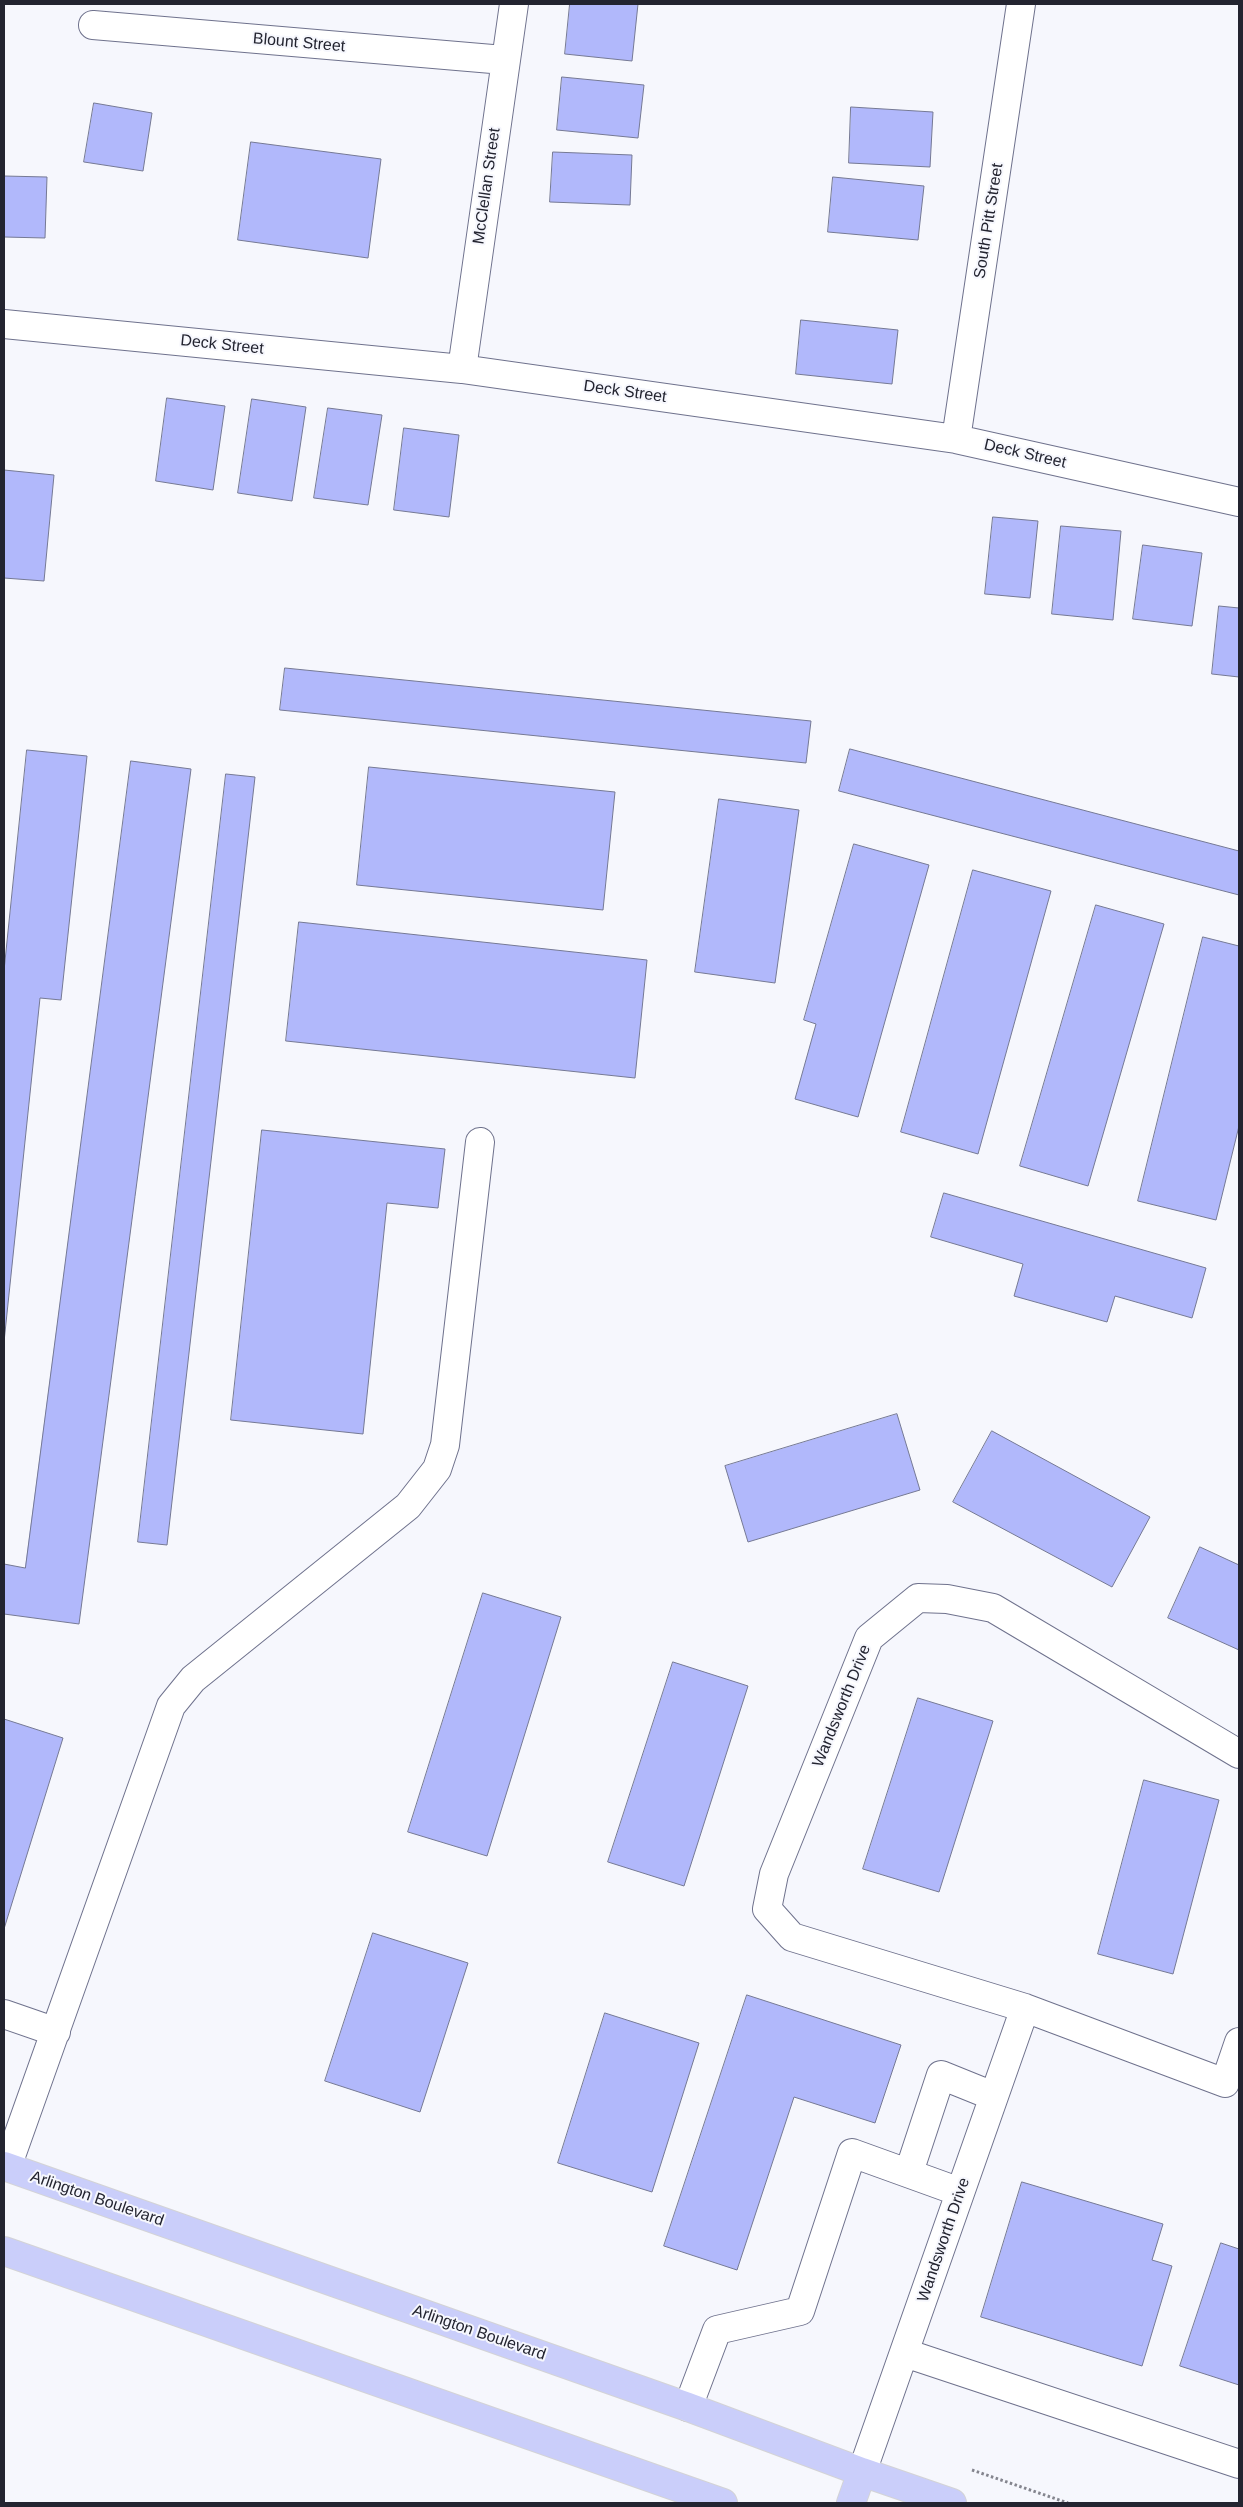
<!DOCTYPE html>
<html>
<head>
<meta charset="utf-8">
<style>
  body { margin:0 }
  #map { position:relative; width:1243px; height:2507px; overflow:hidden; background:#f6f7fd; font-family:Arial,sans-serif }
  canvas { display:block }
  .frame { position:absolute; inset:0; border:5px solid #232430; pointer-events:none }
</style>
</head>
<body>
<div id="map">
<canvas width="1243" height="2507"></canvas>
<div class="frame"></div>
</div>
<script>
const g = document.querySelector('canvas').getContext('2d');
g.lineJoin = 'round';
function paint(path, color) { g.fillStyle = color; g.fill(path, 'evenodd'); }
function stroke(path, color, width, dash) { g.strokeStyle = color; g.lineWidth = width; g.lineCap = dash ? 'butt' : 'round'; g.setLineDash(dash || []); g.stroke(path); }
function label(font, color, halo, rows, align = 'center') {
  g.font = font + ' Arial,sans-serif'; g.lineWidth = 4; g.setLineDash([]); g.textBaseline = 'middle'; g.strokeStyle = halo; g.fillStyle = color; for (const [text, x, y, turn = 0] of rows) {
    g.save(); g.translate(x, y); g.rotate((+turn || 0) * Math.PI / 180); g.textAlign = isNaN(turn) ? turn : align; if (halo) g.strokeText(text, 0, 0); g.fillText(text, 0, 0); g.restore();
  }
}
const building = new Path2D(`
  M570 4H638L632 61 565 54Z
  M562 77 644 85 638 138 557 130Z
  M94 103 152 113 143 171 84 162Z
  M851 107 933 112 930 167 849 163Z
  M251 142 381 159 368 258 238 240Z
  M553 152 632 155 630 205 550 202Z
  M4 176 47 177 45 238 4 237Z
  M833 177 924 186 918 240 828 232Z
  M801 320 898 330 892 384 796 374Z
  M167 398 225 406 213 490 156 481Z
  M252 399 306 407 292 501 238 493Z
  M328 408 382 415 368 505 314 498Z
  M404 428 459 435 449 517 394 510Z
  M4 470 54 475 44 581 4 578Z
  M993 517 1038 521 1030 598 985 594Z
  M1061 526 1121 531 1113 620 1052 614Z
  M1143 545 1202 553 1192 626 1133 619Z
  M1219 606 1239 608V677L1212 674Z
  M285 668 811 721 806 763 280 710Z
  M850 749 1239 851V895L839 791Z
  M27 750 87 756 61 1000 40 998 4 1342V971Z
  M131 761 191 769 79 1624 4 1614V1564L25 1568Z
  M369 767 615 792 603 910 357 885Z
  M226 774 255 777 167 1545 138 1542Z
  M719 799 799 810 775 983 695 972Z
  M854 844 929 865 858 1117 795 1099 816 1024 804 1020Z
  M973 870 1051 891 978 1154 901 1132Z
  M1096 905 1164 924 1088 1186 1020 1166Z
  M299 922 647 960 635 1078 286 1041Z
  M1203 937 1239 946V1126L1216 1220 1138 1201Z
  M262 1130 445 1149 438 1208 387 1203 363 1434 231 1420Z
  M944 1193 1206 1268 1192 1318 1115 1296 1107 1322 1014 1296 1023 1264 931 1237Z
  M897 1414 920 1490 748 1542 725 1466Z
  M992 1431 1150 1517 1112 1587 953 1502Z
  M1200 1547 1239 1565V1650L1168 1618Z
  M483 1593 561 1617 487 1856 408 1832Z
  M673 1662 748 1686 684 1886 608 1862Z
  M918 1698 993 1721 939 1892 863 1869Z
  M4 1719 63 1738 4 1929Z
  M1144 1780 1219 1800 1173 1974 1098 1954Z
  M373 1933 468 1963 420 2112 325 2081Z
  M747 1995 901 2045 875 2123 794 2097 737 2270 664 2246Z
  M605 2013 699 2043 652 2192 558 2163Z
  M1022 2182 1163 2224 1152 2260 1172 2266 1142 2366 981 2317Z
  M1221 2243 1239 2249V2385L1180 2366Z`);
const path = new Path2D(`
  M972 2470 1068 2503`);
const minor = new Path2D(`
  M93 25 504 60
  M4 324 462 369 956 439 1239 502
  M462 369 514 4
  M956 439 1021 4
  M1239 1754 993 1608 947 1599 918 1598 869 1638 774 1874 767 1909 792 1937 1025 2008 1225 2083 1239 2042
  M4 2014 56 2032
  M7 2167 171 1706 193 1679 408 1506 437 1469 445 1445 480 1142
  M909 2172 941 2075 993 2096
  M905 2353 1239 2464
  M688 2407 717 2330 800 2311 852 2153 960 2192
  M862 2472 1025 2008`);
const major = new Path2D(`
  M4 2166 688 2407 862 2472 952 2503
  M4 2251 723 2503
  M851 2503 862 2472`);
const streetNames = [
  ["Blount Street",299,43,5],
  ["McClellan Street",487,186,-82],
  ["South Pitt Street",989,221,-81],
  ["Deck Street",222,345,6],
  ["Deck Street",625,392,8],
  ["Deck Street",1025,454,13],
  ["Wandsworth Drive",842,1706,-68],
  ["Arlington Boulevard",97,2199,19],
  ["Wandsworth Drive",944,2240,-71],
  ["Arlington Boulevard",479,2333,19]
];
paint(building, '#b1b8fb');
stroke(building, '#757994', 1);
stroke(minor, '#6f728d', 30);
stroke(major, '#d3d3d6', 30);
stroke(path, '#84858e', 3, [2.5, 2.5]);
stroke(minor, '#fff', 28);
stroke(major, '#cacefa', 28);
label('16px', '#232430', '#f6f7fd', streetNames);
</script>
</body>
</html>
